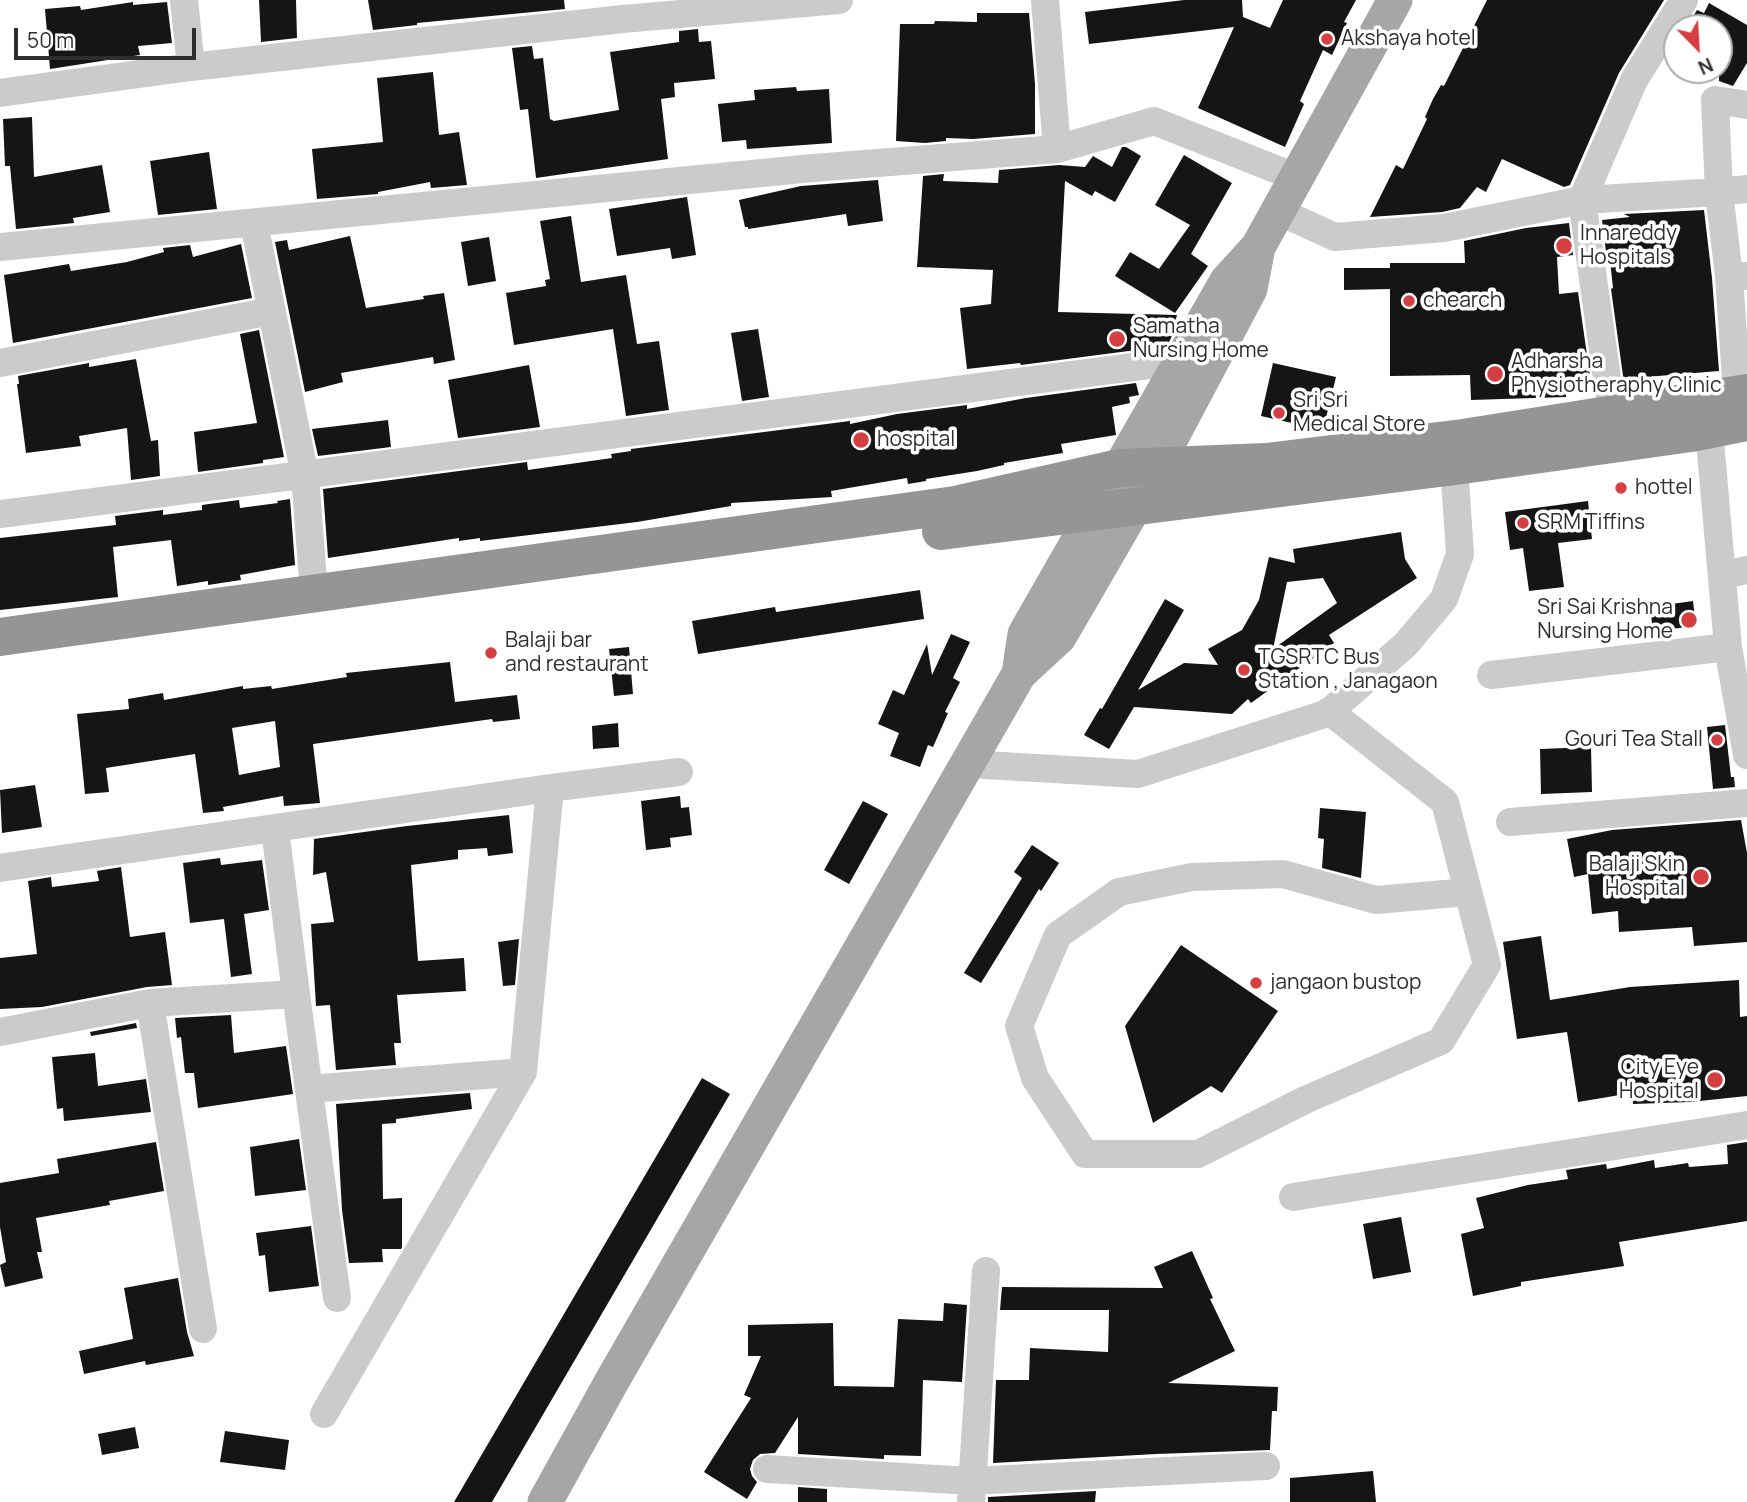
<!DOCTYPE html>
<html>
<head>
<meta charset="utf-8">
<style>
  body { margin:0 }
  #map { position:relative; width:1747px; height:1502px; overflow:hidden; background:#fff; font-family:Manrope,sans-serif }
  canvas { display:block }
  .north { position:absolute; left:1663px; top:14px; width:70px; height:70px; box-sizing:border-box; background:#fff; border:2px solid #ababab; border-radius:50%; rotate:156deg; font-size:19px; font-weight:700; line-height:28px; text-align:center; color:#2e2e2e }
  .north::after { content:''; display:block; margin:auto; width:24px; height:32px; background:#d63f42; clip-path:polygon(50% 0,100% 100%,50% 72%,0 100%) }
  .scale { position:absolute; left:14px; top:28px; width:182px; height:32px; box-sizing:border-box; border:4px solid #2e2e2e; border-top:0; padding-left:9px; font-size:21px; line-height:24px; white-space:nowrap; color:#2e2e2e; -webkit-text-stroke:5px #fff; paint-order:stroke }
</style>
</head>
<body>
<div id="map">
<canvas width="1747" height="1502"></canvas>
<div class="north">N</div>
<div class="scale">50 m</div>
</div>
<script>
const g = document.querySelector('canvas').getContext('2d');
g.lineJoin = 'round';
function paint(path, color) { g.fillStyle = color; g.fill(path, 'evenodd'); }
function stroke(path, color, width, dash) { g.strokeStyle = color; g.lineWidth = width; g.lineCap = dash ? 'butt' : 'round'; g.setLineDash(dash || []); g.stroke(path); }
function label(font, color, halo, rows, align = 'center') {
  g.font = font + ' Manrope,sans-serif'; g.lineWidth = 7; g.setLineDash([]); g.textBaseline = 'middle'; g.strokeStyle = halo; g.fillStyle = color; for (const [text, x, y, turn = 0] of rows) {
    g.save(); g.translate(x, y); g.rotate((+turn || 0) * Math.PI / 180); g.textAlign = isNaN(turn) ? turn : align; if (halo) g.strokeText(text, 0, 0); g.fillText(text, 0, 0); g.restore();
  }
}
const building = new Path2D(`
  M259 0H296L297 38 261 42Z
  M368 0H564L565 9 417 23V25L373 30Z
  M1184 0H1242L1243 17 1270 28 1283 0H1356L1344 22 1347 23 1332 55 1323 50 1300 101 1304 104 1285 147 1198 108 1234 27 1089 44 1085 12Z
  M1487 0H1664L1619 73 1570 185 1564 187 1502 159 1486 192 1477 187 1460 208 1442 212 1370 217 1396 165 1403 169 1427 119 1425 117 1433 99 1441 85 1444 86Z
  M133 2V5L167 2 172 43 138 46 140 55 50 69 45 9 80 6 81 10Z
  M1709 3 1747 25V63L1733 86 1719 81V28H1686L1697 10 1704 13Z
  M977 13H1029L1035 84V134L973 139 946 138V141L925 143 896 141 900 24H934L935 21 977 22Z
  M698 29 699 42 711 41 715 79 674 83 675 97 661 99 668 159 536 178 528 109 520 110 512 48 532 46 534 59 543 58 550 119 554 121 619 110 610 52 679 42V31Z
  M433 72 439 135 459 132 467 185 431 188 430 182 378 192V194L317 199 312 149 383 142 377 78Z
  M796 87 797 91 829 89 832 143 747 149 746 140 722 142 718 104 755 100 754 90Z
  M32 117 34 177 102 165 110 212 73 218 74 223 16 229 10 166H5L3 119Z
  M1122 147H1126L1141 156 1115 202 1095 191 1092 196 1065 181 1058 312 1177 315 1172 336 1167 346 1021 365 1020 363 967 369 960 308 991 304 993 270 917 267 923 176 944 174 943 181 998 183 999 170 1059 165 1085 167 1093 156 1112 167Z
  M209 152 217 209 158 215 150 161Z
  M1184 155 1232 183 1191 254 1208 266 1175 313 1115 276 1130 252 1159 269 1190 225 1155 205Z
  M878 180 883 221 848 226 846 214 748 229V227H745L739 200 801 186Z
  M687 197 696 255 672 259 670 248 617 256 609 209Z
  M1704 210 1712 278 1719 371 1646 377 1647 382 1624 383 1611 289 1613 288 1609 251 1606 252 1602 220 1630 217 1624 214Z
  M571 216 581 282 626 275 637 344 659 341 669 410 626 416 613 329 514 345 506 293 546 286 545 280 550 279 540 221Z
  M1569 223 1573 255 1557 257 1559 294 1578 292 1592 390 1566 392V397L1471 400 1470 375 1390 376V289L1344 290V268H1390V263H1465L1464 241 1526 228Z
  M350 236 366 308 424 299 423 296 444 293 455 360 434 364 433 357 341 373 343 382 305 392 275 242 287 240 289 250Z
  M489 237 496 281 468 286 461 242Z
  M241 244 252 298 13 343 4 275 69 264 71 271 127 262 164 252 163 248 190 245 193 257Z
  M758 329 769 397 742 401 731 333Z
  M259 330 284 457 263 460V463L198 472 194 432 257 423 240 334Z
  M136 359 151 441 158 440 160 476 131 480 127 428 79 436 81 446 26 453 17 384H19L18 376 89 363V367Z
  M1273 363 1336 377 1323 430 1261 416Z
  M529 365 540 427 458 438 448 380Z
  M1136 383 1139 395 1129 397 1130 403 1112 407 1116 435 1061 444 1063 453 1004 463V465L977 471 926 479V481L908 484 907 478 831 491 832 497 731 503V506L637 522 480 541V538L459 541V538L328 558 323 489 527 462 528 470 612 458 611 454 631 451V449L850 421V424L897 414 967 405V409L1026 398Z
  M388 420 391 447 318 456 312 429Z
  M290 499 295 565 240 575 241 580 208 585V581L177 586 171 540 113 547 118 597 0 610V538L116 525 115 516 163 510V515L202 510V505L239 500 240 508 278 503 277 501Z
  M1588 501 1592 539 1558 543 1564 587 1529 591 1523 548 1510 550 1505 512Z
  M1401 532 1405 559 1417 578 1329 635 1334 643 1251 703 1248 699 1232 714 1134 707 1109 749 1084 735 1100 708 1102 709 1165 599 1184 610 1138 690 1184 663 1218 665 1208 649 1242 630 1259 600 1269 557 1295 563 1293 549ZM1323 578 1337 603 1273 649 1287 582Z
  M920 590 924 619 698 654 692 621 775 607 776 612Z
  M1693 601 1696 626 1653 631 1650 607Z
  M951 634 970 642 953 678 960 682 945 712 948 713 933 747 928 745 920 767 890 756 899 733 878 724 893 690 904 695 927 644 932 675Z
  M629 647 633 694 614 696 609 649Z
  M450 662 455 702 517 695 520 719 493 722 492 719 313 744 320 803 284 806 283 796 223 807 224 811 203 813 195 754 106 768 109 792 85 794 77 714 129 709 128 699 163 693 164 700 243 686V689L271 686 272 689 347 677 346 673ZM275 721 280 767 239 775 232 728Z
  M618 723 619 747 593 749 592 726Z
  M1725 725 1731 777H1734L1735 787 1713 789 1707 727Z
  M1591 747 1592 792 1541 794 1540 749Z
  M35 785 42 827 2 833 0 790Z
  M680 796 681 808 689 807 692 835 670 838 671 847 646 850 641 801Z
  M863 801 888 814 849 884 824 870Z
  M1320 808 1366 812 1361 878 1322 868 1324 839 1318 838Z
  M509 815 513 853 488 856 487 848 458 850V859L411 865 418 961 464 958 466 991 397 995 401 1043H394L396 1065 336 1070 330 1005 316 1006 311 924 334 922 326 872 313 875 314 839 407 826Z
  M1741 820 1747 853V942L1694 946 1692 927 1619 932 1618 911 1592 914 1588 874 1574 877 1567 839 1612 830Z
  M1032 845 1059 863 1041 891 1039 889 981 983 964 973 1022 878 1014 872Z
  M220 858 221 865 262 860 269 910 244 914 252 974 231 977 224 919 190 923 183 863Z
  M121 867 130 937 165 932 172 985 147 987 42 1007 0 1009V958L37 954 28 881 51 877 52 887 99 881 97 871Z
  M1541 936 1550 1000 1630 987 1739 980 1740 1017 1747 1016V1096L1690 1102 1633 1104 1632 1093 1578 1102 1567 1032 1517 1039 1503 942Z
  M519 939 515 985 503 986 498 942Z
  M1181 945 1278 1011 1222 1093 1211 1086 1153 1123 1125 1026Z
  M231 1015 234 1053 286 1046 293 1094 198 1108 194 1073H185L181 1037 177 1038 175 1018Z
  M136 1023 137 1028 91 1036 90 1032Z
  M95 1053 98 1086 146 1079 151 1112 64 1121 63 1108 57 1109 52 1057Z
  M702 1078 730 1094 492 1502H454Z
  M470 1093 472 1109 396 1119V1123L382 1124 383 1199 402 1198V1247L401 1249H382L383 1262 349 1263 342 1210 336 1104Z
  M299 1139 306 1190 255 1196 250 1147Z
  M156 1142 164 1191 109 1201 110 1205 36 1218 42 1252H37L43 1278 5 1287 0 1265 6 1262 0 1227V1183L59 1173 57 1159Z
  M1747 1142V1221L1619 1242 1624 1266 1521 1282V1286L1473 1296 1461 1234 1484 1228 1476 1198 1528 1185 1568 1179 1566 1170 1606 1164 1607 1169 1654 1160 1655 1168 1688 1163 1689 1167 1728 1164 1727 1145Z
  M1401 1217 1411 1272 1373 1279 1363 1224Z
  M311 1226 319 1286 269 1292 265 1255 259 1256 256 1233Z
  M1192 1251 1213 1298 1210 1299 1235 1351 1168 1383 1278 1387 1277 1411H1272L1270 1450 1156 1454 993 1463 996 1380H1029L1030 1348 1108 1352 1109 1310H1000L1002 1287 1163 1288 1154 1267Z
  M178 1278 187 1332 194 1356 146 1365 145 1361 84 1374 79 1351 133 1339 124 1288Z
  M944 1303 967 1305 962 1382 923 1380 921 1456 884 1455V1459L798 1454V1417L775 1453 760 1454 753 1460 750 1469 752 1476 757 1482 747 1499 704 1472 751 1398 744 1395 761 1356H748V1325L833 1323 834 1386 894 1387 898 1319 943 1321Z
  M135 1427 139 1448 102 1455 98 1434Z
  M225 1431 289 1440 285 1470 220 1462Z
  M1373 1471 1376 1502H1290V1478Z
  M798 1487 827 1489V1502H798Z
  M1096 1491 1095 1502H988V1497Z`);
const minor = new Path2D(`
  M184 0 191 67
  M0 93 191 67 623 19 839 0
  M1057 149 1154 121 1298 178
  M1280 212 1335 237 1444 228 1582 200 1634 80 1684 0
  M254 223 305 476 314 593
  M0 247 813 168 1057 149 1045 0
  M1729 276 1719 192 1747 189
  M0 363 272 311
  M1737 394 1729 276H1747
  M1612 414 1582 200 1719 192 1715 100 1747 105
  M1709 429 1728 647 1747 755
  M0 514 1180 361
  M1722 575 1747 570
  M1491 675 1728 647
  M1329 711 1445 802 1487 965 1441 1041 1305 1100 1198 1154H1085L1035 1078 1019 1026 1058 935 1119 892 1192 877 1283 874 1376 900 1468 892
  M968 764 1138 774 1328 713 1406 644 1444 599 1460 554 1454 466
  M1510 822 1747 803
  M0 868 550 788 679 772
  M296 994 337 1298
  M150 1003 203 1329
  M0 1032 150 1003 296 994 275 829
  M309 1089 523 1072
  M1293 1197 1747 1125
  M324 1414 523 1072 550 788
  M767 1469 971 1481 1266 1466
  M971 1502 986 1271`);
const major = new Path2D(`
  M1019 674 1025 634 1227 281 1258 247 1395 0
  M545 1502 612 1381 1019 674 1059 637 1135 506 1250 289 1258 247`);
const highway = new Path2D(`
  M941 531 1463 465 1691 433 1747 422
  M0 637 955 505 1119 468 1266 462 1463 438 1747 393`);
const markers = [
  [1327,39,7,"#d63f42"],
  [1564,246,9,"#d63f42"],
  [1409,301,7,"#d63f42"],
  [1117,339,9,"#d63f42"],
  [1495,374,9,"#d63f42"],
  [1279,413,7,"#d63f42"],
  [861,440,9,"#d63f42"],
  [1621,488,7,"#d63f42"],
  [1523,523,7,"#d63f42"],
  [1689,620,9,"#d63f42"],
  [491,653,7,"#d63f42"],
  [1244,670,7,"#d63f42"],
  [1717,740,7,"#d63f42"],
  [1701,877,9,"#d63f42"],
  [1256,983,7,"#d63f42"],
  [1715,1080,9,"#d63f42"]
];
const poiNames = [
  ["Akshaya hotel",1341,39],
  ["Innareddy",1580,234],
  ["Hospitals",1580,258],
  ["chearch",1423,301],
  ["Samatha",1133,327],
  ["Nursing Home",1133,351],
  ["Adharsha",1511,362],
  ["Physiotheraphy Clinic",1511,386],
  ["Sri Sri",1293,401],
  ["Medical Store",1293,425],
  ["hospital",877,440],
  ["hottel",1635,488],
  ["SRM Tiffins",1537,523],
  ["Sri Sai Krishna",1673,608,"right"],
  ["Nursing Home",1673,632,"right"],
  ["Balaji bar",505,641],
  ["and restaurant",505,665],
  ["TGSRTC Bus",1258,658],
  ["Station , Janagaon",1258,682],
  ["Gouri Tea Stall",1703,740,"right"],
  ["Balaji Skin",1685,865,"right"],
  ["Hospital",1685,889,"right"],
  ["jangaon bustop",1270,983],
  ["City Eye",1699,1068,"right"],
  ["Hospital",1699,1092,"right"]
];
paint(building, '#151515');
stroke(minor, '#cbcbcb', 28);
stroke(major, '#a6a6a6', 35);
stroke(highway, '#959595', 38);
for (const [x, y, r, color] of markers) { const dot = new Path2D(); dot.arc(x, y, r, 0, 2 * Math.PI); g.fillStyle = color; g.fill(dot); stroke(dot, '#fff', 2.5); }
label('21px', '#2e2e2e', '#fff', poiNames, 'left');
</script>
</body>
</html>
